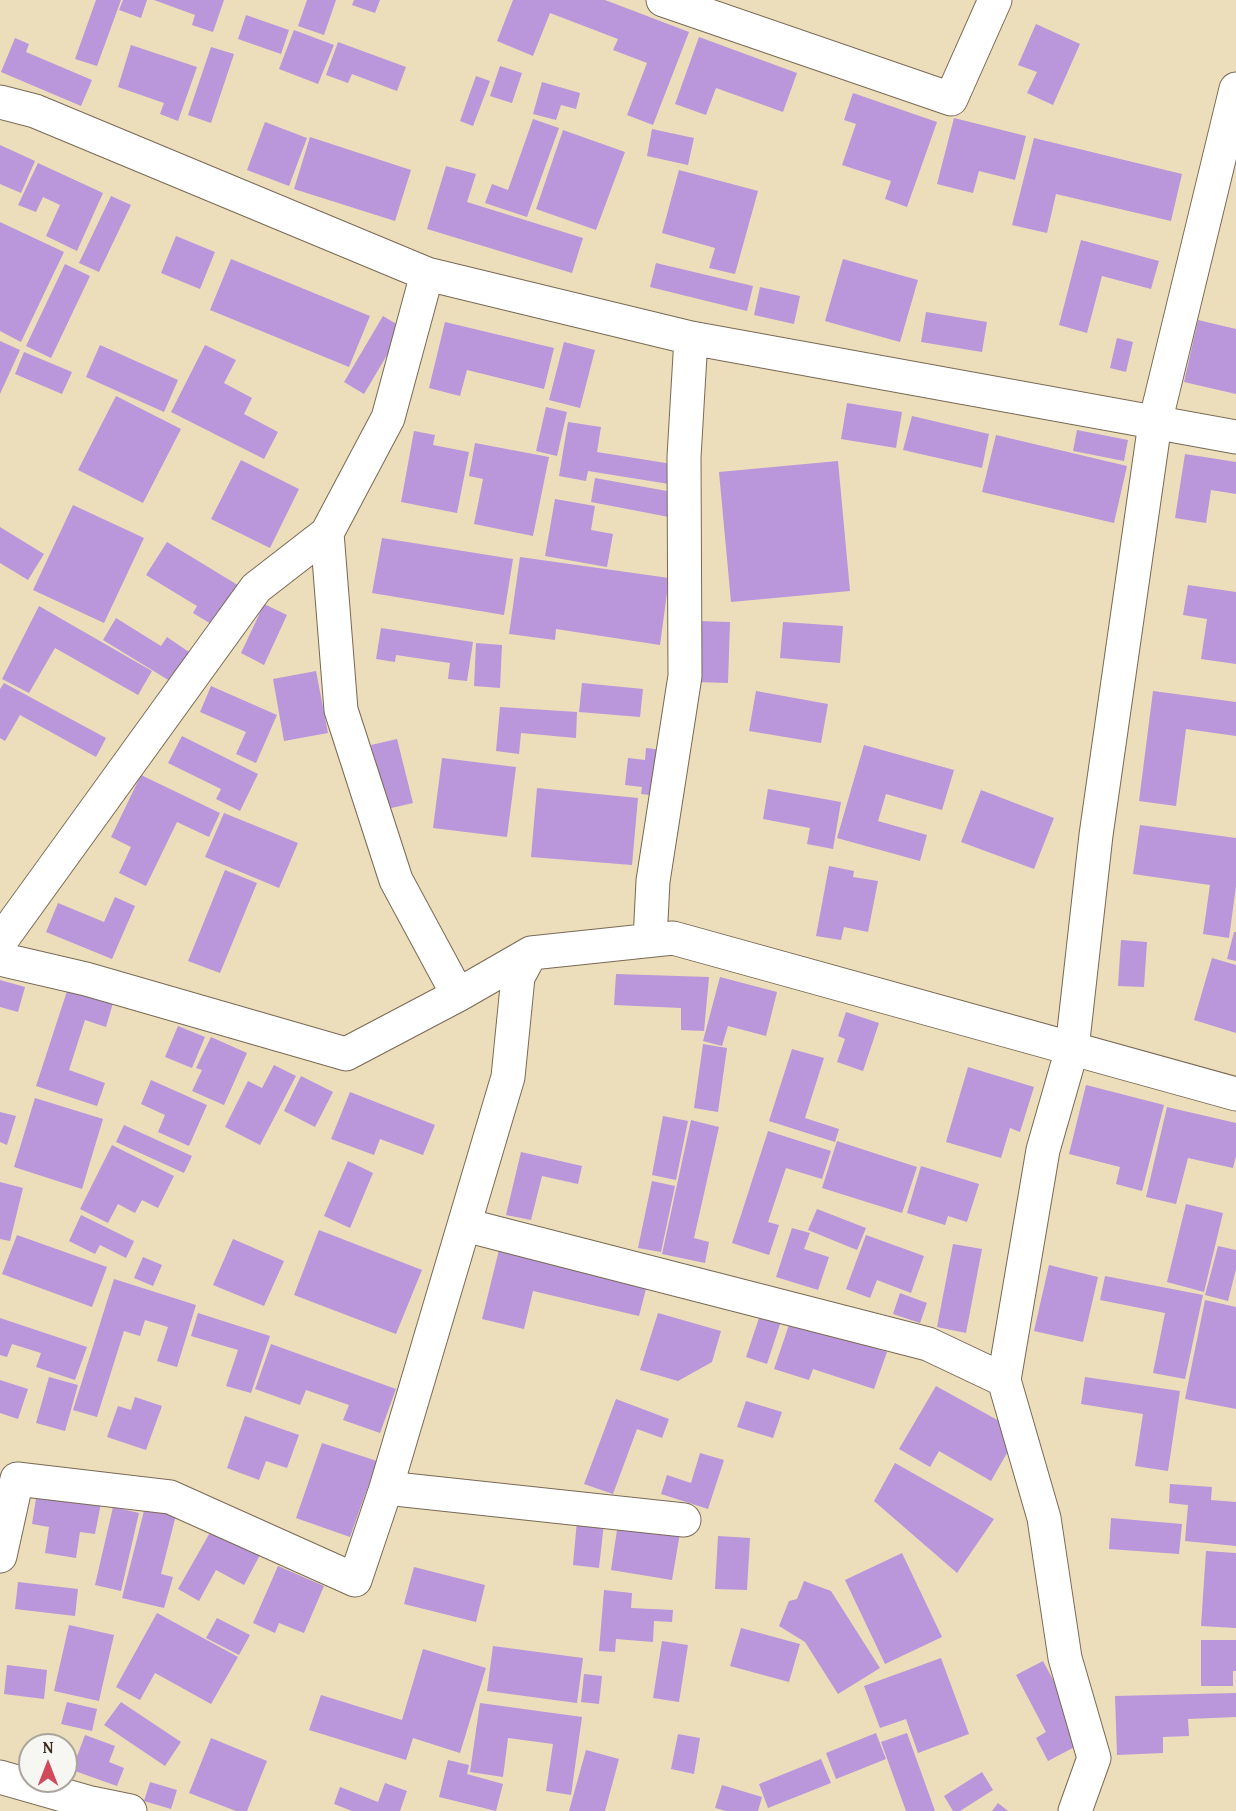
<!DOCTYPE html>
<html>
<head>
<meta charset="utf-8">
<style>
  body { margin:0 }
  #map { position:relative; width:1236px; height:1811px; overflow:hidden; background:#ecdebb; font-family:"Gentium Book Plus",serif }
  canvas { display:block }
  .north { position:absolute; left:18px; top:1733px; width:60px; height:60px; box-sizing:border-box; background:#f6f6f2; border:2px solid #aba49d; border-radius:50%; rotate:0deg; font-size:16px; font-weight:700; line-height:24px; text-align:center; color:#3b2a1e }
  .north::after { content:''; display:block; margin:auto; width:21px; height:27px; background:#d1495b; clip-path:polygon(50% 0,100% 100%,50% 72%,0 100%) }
</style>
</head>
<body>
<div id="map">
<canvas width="1236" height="1811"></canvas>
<div class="north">N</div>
</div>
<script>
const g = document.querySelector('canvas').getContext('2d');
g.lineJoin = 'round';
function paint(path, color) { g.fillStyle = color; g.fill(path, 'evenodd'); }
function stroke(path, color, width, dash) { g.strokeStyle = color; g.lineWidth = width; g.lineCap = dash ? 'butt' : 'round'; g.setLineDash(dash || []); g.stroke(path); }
const building = new Path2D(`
  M96 0H121L97 66 75 59Z
  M123 0H147L141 18 119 10Z
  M154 0H224L213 32 192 25 195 15Z
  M307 0H336L324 35 298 26Z
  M354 0H380L375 13 352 5Z
  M513 0H605L689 32 653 125 627 115 647 63 613 50 618 39 550 13 533 56 497 41Z
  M246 15 289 30 281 54 238 39Z
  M1036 24 1080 44 1053 105 1027 93 1037 72 1018 65Z
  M294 30 334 45 318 84 279 69Z
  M699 37 797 73 783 112 716 88 706 115 675 104Z
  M15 38 29 44 26 52 92 80 81 106 1 72Z
  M338 42 406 67 397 91 352 74 348 83 326 75Z
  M131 45 197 67 178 121 160 114 164 103 118 87Z
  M211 47 234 54 211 123 188 115Z
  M500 66 522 73 512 103 490 96Z
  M476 76 490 81 473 126 460 121Z
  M542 82 580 93 576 109 561 105 556 120 533 114Z
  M853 93 937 122 907 207 885 199 891 181 842 165 856 124 844 120Z
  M954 118 1026 136 1015 180 979 171 973 193 937 184Z
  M533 119 559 128 527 217 485 203 492 184 508 190Z
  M265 122 307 138 289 186 247 170Z
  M652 129 694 138 688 165 647 156Z
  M563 130 625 152 596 230 536 209Z
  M310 137 411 170 395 221 294 189Z
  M1034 138 1182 174 1171 221 1056 194 1047 233 1012 225Z
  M0 145 35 161 21 193 0 184Z
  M38 163 103 193 77 251 46 236 60 205 43 197 36 212 18 205Z
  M446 166 476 174 467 202 583 238 572 273 427 229Z
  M679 170 758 191 735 274 709 268 715 248 662 233Z
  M111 196 131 205 99 272 79 263Z
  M0 222 64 252 21 342 0 331Z
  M176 236 215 252 200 289 161 273Z
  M1081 240 1159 261 1151 289 1102 276 1087 333 1059 325Z
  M231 259 370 316 349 367 210 310Z
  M843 259 918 280 900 342 825 321Z
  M656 263 753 286 747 311 650 287Z
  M65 264 90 276 51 358 26 346Z
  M760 287 800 296 794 324 754 315Z
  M926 312 987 322 982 352 921 342Z
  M383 316 403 328 364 394 344 382Z
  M1198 320 1236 329V394L1184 382Z
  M445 322 554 348 544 389 467 370 460 396 429 388Z
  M1117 338 1133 342 1126 372 1110 368Z
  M0 341 20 350 0 394Z
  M564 342 595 350 580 408 549 400Z
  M100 345 178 380 164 412 86 377Z
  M205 345 236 360 224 383 252 398 244 414 278 432 264 459 171 412Z
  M24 352 72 372 62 394 15 374Z
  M116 396 181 429 143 503 78 470Z
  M847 403 902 412 896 448 841 439Z
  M546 407 567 412 557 456 536 451Z
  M912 416 989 434 982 468 903 450Z
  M568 422 601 427 597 452 672 464 669 484 588 471 586 481 559 476Z
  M1077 430 1128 440 1124 461 1073 451Z
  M414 431 435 435 433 445 469 452 457 513 401 502Z
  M996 435 1127 466 1114 523 982 492Z
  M475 443 549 457 533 536 474 524 483 479 469 476Z
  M1185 454 1236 462V494L1211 490 1206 523 1175 518Z
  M241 460 299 489 270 548 211 519Z
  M838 461 850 591 731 602 719 472Z
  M595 478 678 493 674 518 591 502Z
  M555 499 595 506 591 530 613 534 607 567 545 556Z
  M73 505 144 538 104 623 33 590Z
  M0 527 44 554 28 580 0 563Z
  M382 538 513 559 504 615 372 593Z
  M167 542 241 587 216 627 193 613 197 606 146 575Z
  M520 557 669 578 660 645 556 629 555 640 509 634Z
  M1188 585 1236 592V664L1201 659 1207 619 1183 615Z
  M264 604 287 615 264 665 241 653Z
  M39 606 152 671 138 695 55 648 29 693 2 679Z
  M116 618 161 646 167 637 189 652 170 681 103 640Z
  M698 621 730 622 728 683 696 682Z
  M783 622 843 626 840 663 780 658Z
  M381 628 473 642 467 681 448 679 450 663 396 655 395 662 376 659Z
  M476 643 502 645 500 688 474 686Z
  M316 671 328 733 284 741 273 679Z
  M4 683 106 738 96 757 20 715 5 741 0 738V689Z
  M582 683 643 689 640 717 579 712Z
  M211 686 277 715 256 763 236 754 246 732 200 712Z
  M756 691 828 704 821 743 749 731Z
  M1153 691 1236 702V736L1186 729 1176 806 1139 801Z
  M500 707 577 712 576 738 521 733 519 754 496 751Z
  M182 736 258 774 240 811 216 799 221 789 168 763Z
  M397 739 413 803 387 809 371 745Z
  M864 745 954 770 942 810 886 794 878 821 927 835 920 861 837 838Z
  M646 748 663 750 658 796 641 794 642 787 625 785 628 758 645 760Z
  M442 758 516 767 507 837 433 828Z
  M141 775 220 813 209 837 177 822 146 886 119 873 131 847 111 837Z
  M537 788 638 798 632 865 531 857Z
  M768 789 841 802 833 849 807 844 810 828 763 819Z
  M981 790 1054 818 1034 869 961 842Z
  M224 813 298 843 279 888 205 857Z
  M1140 825 1236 838V886L1229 938 1203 934 1210 885 1133 874Z
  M829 866 854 871 853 877 878 881 868 932 844 927 841 940 816 936Z
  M225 870 257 883 220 973 188 961Z
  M115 897 135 906 112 959 46 932 58 903 104 922Z
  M1234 932H1236V961L1227 959Z
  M1121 940 1147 942 1144 987 1118 986Z
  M1212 958 1236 965V1033L1194 1020Z
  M616 974 709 977 704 1031 681 1030V1008L614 1005Z
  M720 977 777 992 766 1036 728 1026 722 1046 703 1041Z
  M0 980 25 987 18 1012 0 1007Z
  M68 988 113 1003 106 1027 85 1020 69 1070 105 1083 97 1106 36 1086Z
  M846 1012 879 1023 863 1071 837 1062 845 1039 838 1036Z
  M178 1026 205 1037 192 1068 165 1057Z
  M211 1037 247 1053 224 1105 192 1091 202 1070 196 1068Z
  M703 1044 727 1048 718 1112 694 1108Z
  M792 1049 824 1058 805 1118 839 1129 835 1142 769 1121Z
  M274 1065 296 1076 260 1145 225 1127 248 1081 262 1088Z
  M968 1067 1034 1087 1020 1132 1010 1128 1001 1158 946 1142Z
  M301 1076 333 1092 315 1127 284 1111Z
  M151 1080 207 1105 189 1146 158 1132 165 1115 141 1104Z
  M1086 1085 1164 1105 1142 1191 1116 1184 1120 1167 1069 1154Z
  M350 1092 435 1125 423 1155 380 1139 374 1155 331 1139Z
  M35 1098 103 1119 82 1189 14 1167Z
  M1167 1107 1236 1123V1156L1233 1168 1188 1158 1176 1204 1146 1197Z
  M0 1112 16 1116 7 1145 0 1142Z
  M663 1116 688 1121 676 1180 652 1175Z
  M691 1120 719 1127 694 1238 709 1242 705 1263 662 1254Z
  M124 1125 192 1156 184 1173 116 1142Z
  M768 1131 831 1151 822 1179 786 1168 768 1222 779 1225 769 1255 732 1243Z
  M837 1141 917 1167 902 1213 822 1188Z
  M112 1145 174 1176 158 1208 142 1200 135 1213 118 1204 108 1223 80 1209Z
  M521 1152 582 1166 578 1184 542 1176 531 1220 506 1215Z
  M348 1161 373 1173 350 1228 324 1216Z
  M921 1166 979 1184 967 1222 948 1216 945 1225 907 1213Z
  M652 1181 675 1186 661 1252 638 1248Z
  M0 1182 23 1188 10 1241 0 1239Z
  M1186 1204 1223 1213 1204 1292 1167 1282Z
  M817 1209 866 1228 857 1250 808 1230Z
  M81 1215 134 1241 126 1258 100 1245 95 1254 69 1241Z
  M792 1228 810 1233 804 1249 829 1257 818 1290 776 1277Z
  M319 1230 422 1270 396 1334 294 1295Z
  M17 1235 107 1267 92 1307 2 1274Z
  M866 1235 924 1256 911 1293 877 1280 870 1298 846 1289Z
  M233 1239 284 1261 264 1306 213 1285Z
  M953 1244 982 1249 966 1333 937 1327Z
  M1218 1246 1236 1250V1269L1228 1301 1205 1295Z
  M499 1250 647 1285 639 1316 533 1291 524 1329 482 1319Z
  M143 1257 162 1265 153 1286 134 1278Z
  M1049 1265 1098 1277 1083 1342 1034 1331Z
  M1105 1276 1203 1295 1185 1379 1153 1373 1165 1313 1100 1300Z
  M114 1279 196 1305 177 1367 157 1361 168 1327 145 1320 140 1336 124 1331 97 1417 73 1410Z
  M900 1293 927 1303 920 1323 893 1314Z
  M1205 1300 1236 1307V1409L1185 1399Z
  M761 1312 782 1318 767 1364 746 1357Z
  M198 1313 270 1336 251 1393 226 1386 238 1350 191 1336Z
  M658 1313 721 1331 712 1362 678 1381 640 1370Z
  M0 1318 87 1347 75 1380 36 1367 41 1353 12 1344 7 1357 0 1355Z
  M791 1319 887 1352 874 1389 813 1369 809 1380 774 1369Z
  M271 1344 396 1389 380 1433 343 1420 349 1405 306 1390 300 1405 255 1389Z
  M49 1377 78 1385 65 1431 36 1423Z
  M1085 1377 1180 1391 1168 1471 1135 1466 1143 1414 1081 1404Z
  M0 1380 28 1389 18 1419 0 1413Z
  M936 1386 1019 1432 991 1481 939 1451 930 1467 899 1449Z
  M135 1397 162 1406 146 1450 107 1437 118 1406 131 1410Z
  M616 1399 669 1419 662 1438 637 1429 613 1494 584 1484Z
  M746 1401 782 1412 773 1438 737 1427Z
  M245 1416 299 1435 287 1468 266 1461 259 1480 227 1468Z
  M322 1443 377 1461 350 1537 296 1518Z
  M700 1453 724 1460 708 1509 661 1494 667 1475 691 1483Z
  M895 1463 994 1519 957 1573 874 1501Z
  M1170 1484 1212 1487 1211 1500 1236 1502V1546L1185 1541 1188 1505 1169 1503Z
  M37 1492 101 1503 95 1534 80 1532 76 1558 45 1553 49 1527 32 1524Z
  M113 1507 139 1513 121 1591 95 1585Z
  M145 1507 176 1515 161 1574 173 1577 164 1608 122 1598Z
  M1111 1518 1182 1524 1179 1554 1109 1549Z
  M577 1520 604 1523 599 1568 573 1565Z
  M618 1523 680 1533 672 1580 611 1570Z
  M212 1529 260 1555 244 1585 216 1570 199 1601 178 1589Z
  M718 1536 750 1538 747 1590 715 1589Z
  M1206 1551 1236 1553V1628L1201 1626Z
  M902 1553 942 1637 885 1664 845 1580Z
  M278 1566 324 1586 304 1633 279 1623 275 1633 253 1623Z
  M414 1567 485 1585 476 1622 404 1604Z
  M804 1581 831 1591 880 1668 838 1694 805 1642 779 1626 789 1601 797 1599Z
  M18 1582 78 1589 75 1616 15 1609Z
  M604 1590 632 1593 631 1608 673 1610 672 1622 654 1621 653 1642 616 1639 615 1652 599 1651Z
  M157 1613 238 1657 211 1704 155 1673 140 1700 116 1687Z
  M217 1618 250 1635 239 1655 206 1638Z
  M69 1625 114 1635 99 1701 54 1691Z
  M741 1628 800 1644 789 1682 730 1666Z
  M1201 1640H1236V1671H1233V1686H1201Z
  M662 1641 688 1645 679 1702 653 1698Z
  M493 1646 583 1658 577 1703 487 1691Z
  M423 1649 486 1668 460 1753 413 1738 406 1760 309 1730 321 1695 402 1720Z
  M941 1658 969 1734 918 1753 906 1719 880 1728 864 1686Z
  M1043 1661 1086 1741 1048 1761 1036 1738 1046 1732 1016 1675Z
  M7 1665 47 1670 44 1699 4 1694Z
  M584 1674 602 1676 599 1704 581 1702Z
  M1236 1693V1717L1188 1719 1189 1736 1163 1737V1753L1117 1755 1115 1696Z
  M67 1702 97 1709 92 1731 61 1724Z
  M121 1702 181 1742 165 1766 104 1725Z
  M480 1703 582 1717 571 1795 546 1791 553 1744 508 1738 503 1777 470 1772Z
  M876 1733 886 1759 836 1779 826 1753Z
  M907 1733 935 1811H906L881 1742Z
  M678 1734 700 1738 694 1774 671 1769Z
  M85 1735 115 1746 109 1762 124 1768 117 1786 72 1770Z
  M211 1738 267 1761 247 1811H236L189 1793Z
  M586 1750 619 1759 605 1811H569Z
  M821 1759 831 1783 768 1808 759 1784Z
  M448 1760 469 1765 467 1774 503 1784 496 1811 439 1797Z
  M982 1772 993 1790 960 1811H953L944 1796Z
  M150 1782 177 1790 171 1809 144 1801Z
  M385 1783 407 1791 400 1811H352L334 1804 340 1787 378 1802Z
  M722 1785 762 1797 758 1811H726L715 1808Z
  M998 1803 1008 1811H992Z`);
const street = new Path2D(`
  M663 0 951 99 995 0
  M0 102 35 111 427 274 691 338 1236 437
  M327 533 341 710 396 880 458 995
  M650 940 653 881 685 676 684 457 691 338
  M0 942 256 588 327 533 388 418 427 274
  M0 959 86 979 346 1054 458 995 531 953 673 938 1236 1094
  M465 1225 928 1344 1004 1380 1044 1518 1065 1658 1094 1758 1075 1811
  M1004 1380 1043 1150 1072 1049 1096 835 1155 423 1236 89
  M386 1488 684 1520
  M0 1556 17 1479 170 1497 355 1580 386 1488 508 1077 518 977 531 953
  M0 1777 91 1803 130 1811`);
paint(building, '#ba96db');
stroke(street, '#796955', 35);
stroke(street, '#fff', 33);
</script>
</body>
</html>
